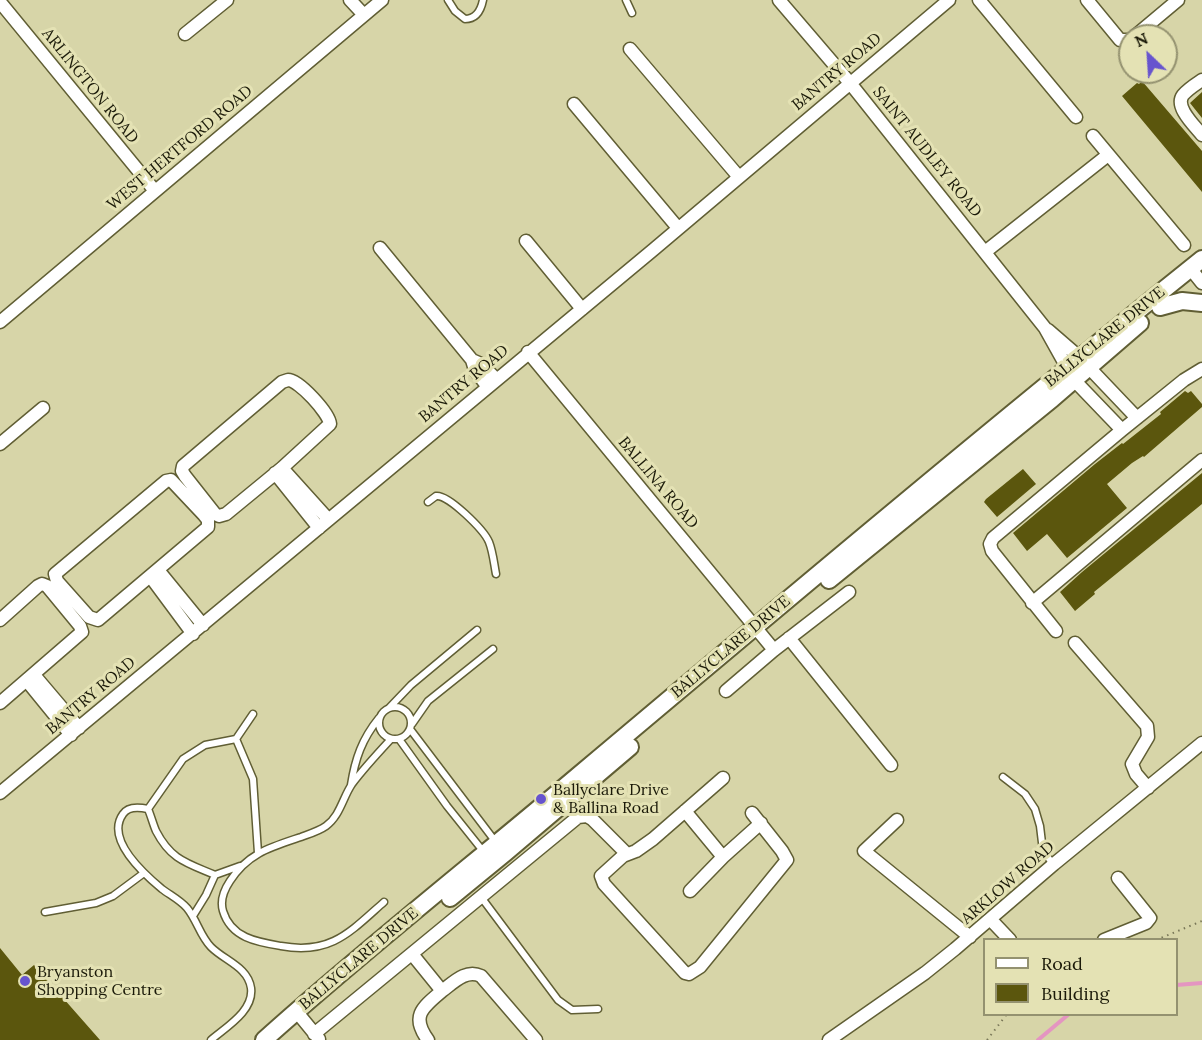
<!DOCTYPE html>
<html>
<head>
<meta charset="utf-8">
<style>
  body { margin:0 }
  #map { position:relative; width:1202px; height:1040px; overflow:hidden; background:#d7d5a8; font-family:Lora,serif }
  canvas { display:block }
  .legend { position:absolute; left:983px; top:938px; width:195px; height:78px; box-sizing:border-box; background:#e4e2b4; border:2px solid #949270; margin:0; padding:8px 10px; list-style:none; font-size:18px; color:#1b1a09 }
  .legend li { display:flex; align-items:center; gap:12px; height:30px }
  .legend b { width:30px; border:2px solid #949270 }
  .north { position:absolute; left:1118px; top:24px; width:60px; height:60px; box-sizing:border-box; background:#e4e2b4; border:2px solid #949270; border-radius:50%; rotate:335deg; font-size:16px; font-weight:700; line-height:24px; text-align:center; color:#1b1a09 }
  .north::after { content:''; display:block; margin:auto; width:21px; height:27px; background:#6754ce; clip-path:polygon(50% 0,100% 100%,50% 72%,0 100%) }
</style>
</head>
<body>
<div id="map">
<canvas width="1202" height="1040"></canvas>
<ul class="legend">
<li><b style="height:8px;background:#fff"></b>Road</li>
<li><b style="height:16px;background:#5b560d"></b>Building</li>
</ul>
<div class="north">N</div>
</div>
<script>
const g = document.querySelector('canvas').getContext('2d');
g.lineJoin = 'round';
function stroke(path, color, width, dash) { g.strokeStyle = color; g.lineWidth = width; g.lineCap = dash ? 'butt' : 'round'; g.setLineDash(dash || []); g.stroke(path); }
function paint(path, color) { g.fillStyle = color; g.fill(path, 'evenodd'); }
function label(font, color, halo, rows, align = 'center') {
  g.font = font + ' Lora,serif'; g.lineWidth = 6; g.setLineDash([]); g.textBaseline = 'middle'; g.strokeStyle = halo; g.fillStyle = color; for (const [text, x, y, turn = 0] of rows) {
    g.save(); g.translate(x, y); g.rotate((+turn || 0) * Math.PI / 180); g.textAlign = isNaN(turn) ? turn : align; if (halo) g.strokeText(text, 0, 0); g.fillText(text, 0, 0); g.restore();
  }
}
const stream = new Path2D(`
  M1176 985 1202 983
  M1038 1040 1069 1014`);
const building = new Path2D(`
  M1142 81 1202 151V192L1122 96 1137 83 1139 84Z
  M1202 92V118L1190 103Z
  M1185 391 1188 393 1191 391 1202 404V407L1144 457 1143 456 1132 463 1107 484 1127 508 1067 558 1047 534 1027 551 1013 533 1095 464 1122 443 1123 444 1161 414 1160 412Z
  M1023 469 1036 484 997 517 984 502 986 499Z
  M1202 473V504L1094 592 1095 594 1075 611 1060 592 1082 572Z
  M0 948 22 975 34 965 100 1040H0Z`);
const path = new Path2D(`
  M1156 940 1202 921
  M987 1040 1007 1014`);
const lane = new Path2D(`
  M448 0 455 11 465 19C476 19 481 10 483 0
  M626 0 632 13
  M428 502 436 496C448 494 484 530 489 542 493 552 494 564 496 574
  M379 723a16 16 0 1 1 32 0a16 16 0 1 1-32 0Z
  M389 708 411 685 477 630
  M412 724 428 701 493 649
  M410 729 495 841
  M236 739 253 779 258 853
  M399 739 447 806 483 851
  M1003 777 1025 794 1035 809 1040 826 1043 851 1053 864
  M351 785C355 759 362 739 379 718
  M148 809 183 759 205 745 236 739 253 714
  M481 897 558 1000 572 1010 598 1009
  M384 902C350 932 331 955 281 946 257 942 231 938 223 911 220 901 224 890 230 881 248 853 271 847 301 837 309 834 319 831 326 826 340 816 343 797 352 784 364 768 378 753 391 739
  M45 912 96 903 113 896 144 873
  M193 916 206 895 215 875
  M211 1040C226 1027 254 1011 251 988 248 967 225 961 211 947 200 936 197 920 187 908 180 900 170 895 162 889 144 874 105 839 123 814 128 806 139 807 148 809 151 816 153 824 156 831 171 860 187 863 215 875L240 866`);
const street = new Path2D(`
  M350 0 364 15
  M779 0 850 83 1045 328 1074 380 1122 430
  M979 0 1076 117
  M1087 0 1120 40H1130
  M0 2 155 191
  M185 34 227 0
  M1135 36 1178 0
  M630 49 739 177
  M1202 80C1196 84 1188 89 1183 95 1174 107 1195 126 1202 135
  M574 104 678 228
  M1093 136 1184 245
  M526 241 582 309
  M380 248 472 360 475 370 487 386
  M985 252 1108 155
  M1190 268 1202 283
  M0 322 382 0
  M1048 330 1078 356 1137 418
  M528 352 774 650
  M472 360 481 364 496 379
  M288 380C299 380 329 413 330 424L282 468 226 514 219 516 215 514 185 476 182 471 183 466 282 382Z
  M0 444 43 408
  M282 468 328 519
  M275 473 319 528
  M171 480 204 515 208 520V527L98 620 89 617 57 581 55 574 166 481Z
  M158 570 203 625
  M150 576 193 634
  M1032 603 1202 460
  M0 620 38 586 42 584 47 586 80 626 82 632 0 703
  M1056 631 992 551 990 544 993 538 1122 430 1184 380 1202 369
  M789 638 891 765
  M1075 643 1147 726 1148 737 1132 764 1136 774 1148 788
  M34 675 79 728
  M27 681 71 735
  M726 691 774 650 849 592
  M723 778 653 839 636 851 623 856 601 876 604 884 685 973 689 974 700 967 787 860 782 851 752 813
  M0 793 653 250 949 0
  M685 811 723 857 761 823
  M897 820 864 851 970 937
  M690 891 723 857
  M991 920 1010 940
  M1104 940 1146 923 1150 918 1118 878
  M412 954 442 991C454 982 466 969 481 976L536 1040
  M296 1011 319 1039
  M314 1034 578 817 587 816 592 819 627 854
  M428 1040C410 1016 423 1007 442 991
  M829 1040 925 973 955 949 1054 864 1202 743`);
const secondary = new Path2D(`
  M1160 307 1182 301 1202 303
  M829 580 1052 399 1140 323
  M450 898 505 853 630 747
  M264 1040C364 950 471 866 574 779 782 604 990 429 1202 259`);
const markers = [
  [541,799,6,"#6754ce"],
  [25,981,6,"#6754ce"]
];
const streetNames = [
  ["BANTRY ROAD",837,72,-40],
  ["ARLINGTON ROAD",90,86,51],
  ["WEST HERTFORD ROAD",180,148,-40],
  ["SAINT AUDLEY ROAD",927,152,51],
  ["BALLYCLARE DRIVE",1105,337,-39],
  ["BANTRY ROAD",464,384,-40],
  ["BALLINA ROAD",658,483,50],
  ["BALLYCLARE DRIVE",731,647,-40],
  ["BANTRY ROAD",91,696,-40],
  ["ARKLOW ROAD",1008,883,-41],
  ["BALLYCLARE DRIVE",359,959,-40]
];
const poiNames = [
  ["Ballyclare Drive",553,790],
  ["& Ballina Road",553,808],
  ["Bryanston",37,972],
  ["Shopping Centre",37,990]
];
stroke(stream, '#e495c1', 4);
paint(building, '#5b560d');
stroke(lane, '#605e34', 9);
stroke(street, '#605e34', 15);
stroke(secondary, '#605e34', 20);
stroke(path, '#787657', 2, [1.5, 4.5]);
stroke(lane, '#fff', 6);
stroke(street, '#fff', 12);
stroke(secondary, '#fff', 16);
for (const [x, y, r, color] of markers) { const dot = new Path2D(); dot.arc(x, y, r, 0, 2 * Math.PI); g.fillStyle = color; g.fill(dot); stroke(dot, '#e4e2b4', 2); }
label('16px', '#1b1a09', '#e4e2b4', streetNames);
label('16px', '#1b1a09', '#e4e2b4', poiNames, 'left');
</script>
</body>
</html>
